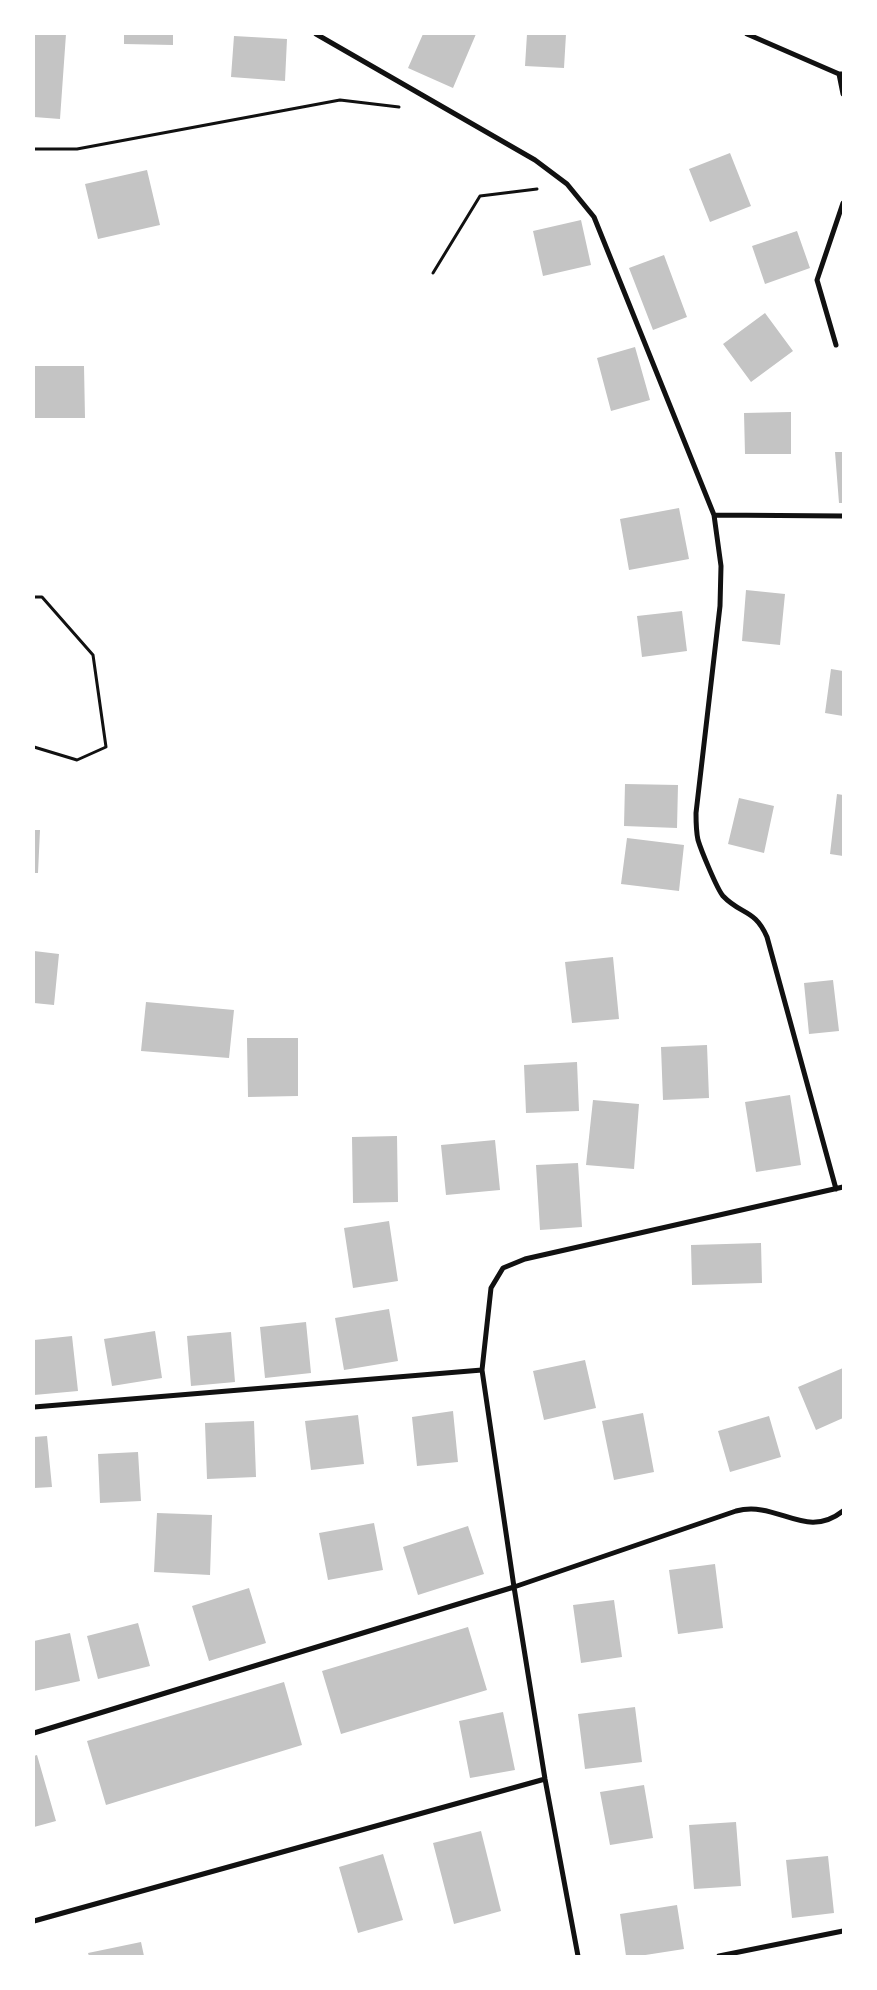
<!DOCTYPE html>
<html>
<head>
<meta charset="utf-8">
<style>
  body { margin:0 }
  #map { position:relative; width:877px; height:1990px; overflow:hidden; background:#fff; font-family:"Playfair Display",serif }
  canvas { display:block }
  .frame { position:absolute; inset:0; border:35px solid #fff; pointer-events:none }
</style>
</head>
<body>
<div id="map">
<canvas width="877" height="1990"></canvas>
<div class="frame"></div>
</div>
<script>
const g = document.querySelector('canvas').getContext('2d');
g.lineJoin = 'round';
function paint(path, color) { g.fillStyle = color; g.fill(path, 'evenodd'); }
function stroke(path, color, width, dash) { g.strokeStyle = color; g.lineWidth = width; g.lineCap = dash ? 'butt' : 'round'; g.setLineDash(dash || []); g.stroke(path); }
const building = new Path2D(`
  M34 34H66L60 119 34 117Z
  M124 34H173V45L124 44Z
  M423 34H476L453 88 408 68Z
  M527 34H566L564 68 525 66Z
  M234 36 287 39 285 81 231 77Z
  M730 153 751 206 710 222 689 169Z
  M147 170 160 225 98 239 85 184Z
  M581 220 591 265 543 276 533 231Z
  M797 231 810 268 765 284 752 246Z
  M664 255 687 317 653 330 629 268Z
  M765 313 793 351 751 382 723 344Z
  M635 347 650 400 611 411 597 358Z
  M34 366H84L85 418H34Z
  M791 412V454H745L744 413Z
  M835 452H843V503H839Z
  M679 508 689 559 629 570 620 519Z
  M746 590 785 594 780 645 742 641Z
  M682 611 687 651 642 657 637 616Z
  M831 669 843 671V716L825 713Z
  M625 784 678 785 677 828 624 826Z
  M837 794 843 795V856L830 854Z
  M739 798 774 806 764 853 728 844Z
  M34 830H40L38 873H34Z
  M627 838 684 845 679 891 621 884Z
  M34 951 59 954 54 1005 34 1003Z
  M613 957 619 1019 572 1023 565 962Z
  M833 980 839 1031 809 1034 804 983Z
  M146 1002 234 1010 229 1058 141 1051Z
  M247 1038H298V1096L248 1097Z
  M707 1045 709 1098 663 1100 661 1047Z
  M577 1062 579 1111 526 1113 524 1065Z
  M790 1095 801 1165 756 1172 745 1102Z
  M593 1100 639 1104 634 1169 586 1165Z
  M397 1136 398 1202 353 1203 352 1137Z
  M495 1140 500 1190 446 1195 441 1145Z
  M578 1163 582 1227 540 1230 536 1165Z
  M389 1221 398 1281 353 1288 344 1228Z
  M761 1243 762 1283 692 1285 691 1245Z
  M389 1309 398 1361 344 1370 335 1318Z
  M306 1322 311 1373 265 1378 260 1327Z
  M155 1331 162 1378 112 1386 104 1339Z
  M231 1332 235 1382 191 1386 187 1336Z
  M72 1336 78 1391 34 1395V1340Z
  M585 1360 596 1408 544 1420 533 1371Z
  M843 1368V1418L816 1430 798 1387Z
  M453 1411 458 1462 417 1466 412 1417Z
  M643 1413 654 1472 614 1480 602 1421Z
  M358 1415 364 1464 311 1470 305 1421Z
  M769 1416 781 1457 730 1472 718 1431Z
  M254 1421 256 1477 207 1479 205 1423Z
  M47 1436 52 1487 34 1488V1437Z
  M138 1452 141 1501 100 1503 98 1454Z
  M157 1513 212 1515 210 1575 154 1572Z
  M374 1523 383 1570 328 1580 319 1533Z
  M468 1526 484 1574 418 1595 403 1547Z
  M715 1564 723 1628 678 1634 669 1570Z
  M249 1588 266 1643 209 1661 192 1606Z
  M614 1600 622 1657 581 1663 573 1605Z
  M138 1623 150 1666 98 1679 87 1636Z
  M468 1627 487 1690 341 1734 322 1671Z
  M70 1633 80 1681 34 1691V1641Z
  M284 1682 302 1745 106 1805 87 1741Z
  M635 1707 642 1762 585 1769 578 1714Z
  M503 1712 515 1770 470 1778 459 1721Z
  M37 1755 56 1821 34 1827V1756Z
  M644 1785 653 1838 610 1845 600 1792Z
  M736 1822 741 1886 694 1889 689 1825Z
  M481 1831 501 1911 454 1924 433 1843Z
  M383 1854 403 1920 358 1933 339 1867Z
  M828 1856 834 1913 792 1918 786 1860Z
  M677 1905 684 1949 639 1956H626L620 1914Z
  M141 1942 144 1956H89L88 1953Z`);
const path = new Path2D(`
  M34 149H77L340 100 399 107
  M433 273 480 196 537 189
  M34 597H42L93 655 106 747 77 760 34 747`);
const minor = new Path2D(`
  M316 34 535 160 567 184 594 217 714 515 721 566 720 606 696 813C696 822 696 831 698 840 701 850 717 889 723 896 741 915 755 909 767 937L836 1189
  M747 34 839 74H843
  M839 74 843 94
  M836 345 817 280 843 203
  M714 515 843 516
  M34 1407 482 1370
  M34 1733 514 1587 736 1511C778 1500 805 1541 843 1511
  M34 1921 545 1779
  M578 1956 545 1779 514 1587 482 1370 491 1288 503 1268 525 1259 843 1187
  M719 1956 843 1931`);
paint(building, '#c4c4c4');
stroke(path, '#111', 3);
stroke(minor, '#111', 5);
</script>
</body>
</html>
